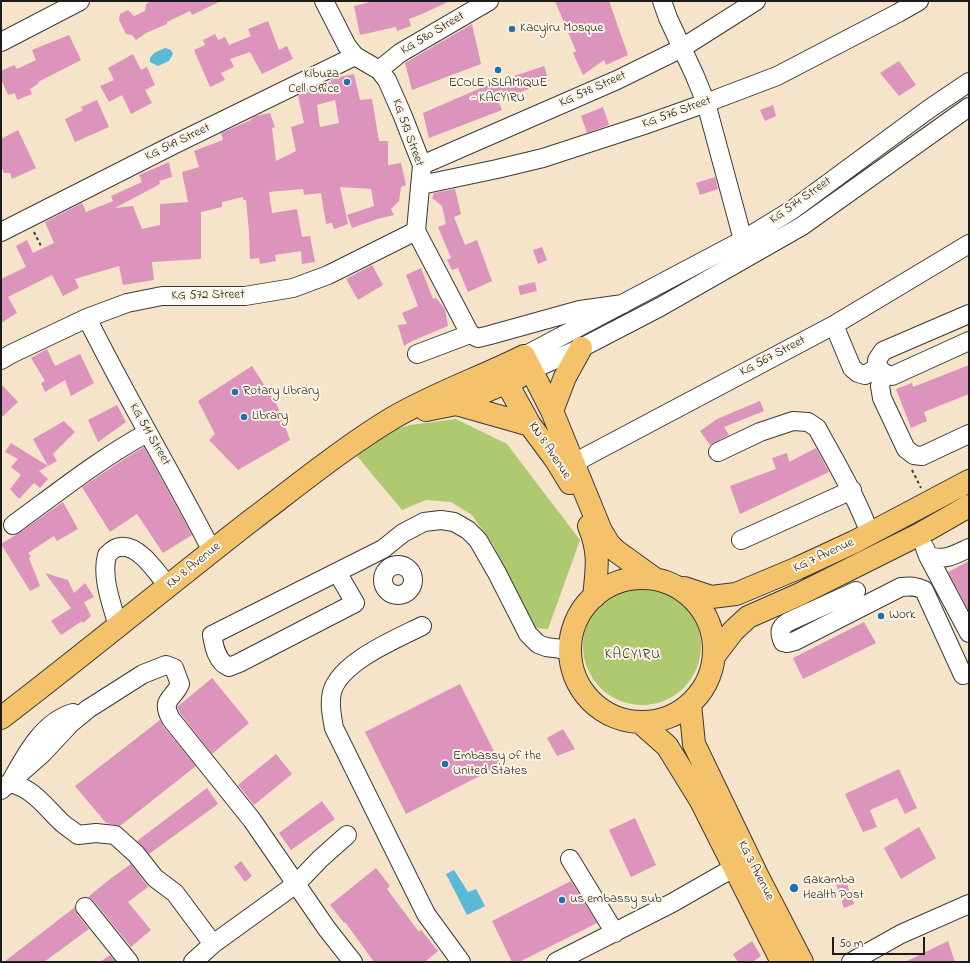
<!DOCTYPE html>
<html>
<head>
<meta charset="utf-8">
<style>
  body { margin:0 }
  #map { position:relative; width:970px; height:963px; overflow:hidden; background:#f5e4c9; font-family:"Indie Flower",sans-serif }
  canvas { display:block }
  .frame { position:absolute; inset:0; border:2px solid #1c1c1c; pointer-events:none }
  .scale { position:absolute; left:832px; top:937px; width:93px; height:18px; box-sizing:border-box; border:2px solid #1c1c1c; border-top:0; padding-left:5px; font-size:12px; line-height:14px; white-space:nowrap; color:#1c1c1c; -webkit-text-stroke:3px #fcf5e5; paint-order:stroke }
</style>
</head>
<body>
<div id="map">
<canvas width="970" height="963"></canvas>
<div class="frame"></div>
<div class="scale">50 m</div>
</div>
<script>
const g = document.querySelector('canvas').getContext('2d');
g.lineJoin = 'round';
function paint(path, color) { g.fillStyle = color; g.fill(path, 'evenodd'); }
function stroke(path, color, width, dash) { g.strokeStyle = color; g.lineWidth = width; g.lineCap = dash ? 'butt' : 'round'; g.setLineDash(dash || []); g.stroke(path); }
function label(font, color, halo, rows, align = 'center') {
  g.font = font + ' "Indie Flower",sans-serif'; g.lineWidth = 4; g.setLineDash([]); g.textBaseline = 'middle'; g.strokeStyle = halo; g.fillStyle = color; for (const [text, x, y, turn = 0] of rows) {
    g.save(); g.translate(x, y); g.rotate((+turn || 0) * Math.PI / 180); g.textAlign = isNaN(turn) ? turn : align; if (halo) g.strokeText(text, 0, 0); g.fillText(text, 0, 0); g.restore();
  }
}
const green = new Path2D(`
  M456 419 507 444 580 540 548 629 535 628 493 545 472 515 451 502 426 500 402 510 357 456 384 433 410 425Z
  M583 646a59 59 0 1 1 118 0a59 59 0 1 1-118 0Z`);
const water = new Path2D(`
  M165 48 171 50 173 54 169 61 158 66 150 62V58L154 53Z
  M454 870 468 892 476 889 485 906 467 915 446 874Z`);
const building = new Path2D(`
  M151 1H221L192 15 190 11 167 22V24L146 33 136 40 132 35 126 34 119 20 120 14 128 10 134 16 145 11 146 4Z
  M374 1H450L422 14 409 19 411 26 397 31 396 27 360 35 354 6Z
  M555 1H609L628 55 606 65 604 60 583 75 573 53 576 51Z
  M268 21 279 50 287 46 293 59 262 74 250 52 230 59 234 67 221 73 225 80 210 87 194 50 205 45 203 40 215 34 218 40 225 37 229 45 251 36 248 29Z
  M472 24 481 64 412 90 405 63Z
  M69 35 81 60 38 82 39 83 30 89 32 94 17 100 15 93 8 95 1 79V71L14 65 17 69 36 60 32 50Z
  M133 54 141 70 147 67 155 85 145 90 152 103 131 114 122 95 109 102 100 86 114 80 108 68Z
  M899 61 916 85 899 96 880 73Z
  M544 66 549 81 498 101 502 110 429 138 423 113 490 84Z
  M354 74 360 100 372 99 379 141H388V165L401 163 406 185 401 187 399 201 391 209 394 215 377 219 352 228 347 215 374 206 371 189 340 187 348 224 334 229 332 223 326 224 321 193 304 195 303 189 269 192 272 213 297 209 302 237 310 236 315 262 302 264 301 251 275 255 276 261 260 264 259 258 250 259 249 232 246 200H243V197L222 202V207L201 212V259L152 262 154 280 123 285 119 266 75 279 79 288 63 296 52 275 8 297 17 313 1 323V279L26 267 16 246 27 240 33 253 54 243 45 222 82 203 86 212 113 201 111 196 142 182 139 175 169 162 172 177 159 181 160 184 115 208 133 206 142 229 160 225V204L188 202 182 172 199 167 194 151 223 140 221 133 251 120V119L256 116 270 113 275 127 272 128 276 161 296 151 291 127 304 123 298 96 317 86 331 82V80L334 78ZM335 100 339 123 320 127 317 105Z
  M97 100 109 127 75 142 65 119 83 110 81 107Z
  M773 105 776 116 765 121 760 110Z
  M603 107 609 125 587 133 581 116Z
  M18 130 36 168 12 179 10 173H4L1 166V139Z
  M715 177 718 189 700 195 696 183Z
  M455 189 461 214 454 217 465 245 477 240 492 281 468 292 458 268 452 270 447 260 451 258 438 227 446 224 442 206 432 198 434 193Z
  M542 247 547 260 538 264 533 250Z
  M372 265 383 285 358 300 346 279Z
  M421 268 433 299 436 298 445 309 448 326 412 341 404 346 398 325 407 324 402 313 418 306 406 275Z
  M535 282 537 291 520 295 518 286Z
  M47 349 55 366 80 354 94 383 71 396 65 380 45 392 41 383 45 381 31 358Z
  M969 365V394L924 412 927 421 911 428 896 389 912 383 913 387Z
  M252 366 277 405 290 440 238 470 209 440 215 434 198 401Z
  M1 384 18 402 1 418Z
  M760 401 764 411 724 427 729 435 710 445 700 431 717 419Z
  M117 405 126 422 98 442 88 420Z
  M64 421 75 432 53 454 57 461 48 466 33 439Z
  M11 443 48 466 39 471 48 479 40 488 34 483 19 499 10 489 21 475 11 467 18 459 5 452Z
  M144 447 192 535 163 553 137 514 110 532 82 487 118 463Z
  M816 448 829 472 740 514 730 486 776 469 772 458 787 453 789 462Z
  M63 502 78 529 57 541 54 536 28 553 31 556 29 558 40 586 30 591 1 544 19 533Z
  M969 561V611L948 572Z
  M45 573 68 580 74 593 85 583 94 597 84 602 91 616 83 623 82 621 61 635 51 621 71 608Z
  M864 622 876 643 803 679 793 658Z
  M212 678 249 723 212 754 180 713 177 707Z
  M460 684 501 765 406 814 365 732Z
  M160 720 163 726 196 766 120 826 106 823 75 786Z
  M563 729 575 749 557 756 547 738Z
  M276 754 292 774 254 805 238 785Z
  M899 769 917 808 905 814 897 798 870 810 877 827 863 832 845 794Z
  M207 788 218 804 149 854 137 841Z
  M322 801 335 819 291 850 279 833Z
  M635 818 656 865 631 877 609 830Z
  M919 827 936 858 901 879 884 848Z
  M241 861 252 876 245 882 234 867Z
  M131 864 148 887 128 902 151 930 131 947 93 900 88 897 110 879Z
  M376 868 390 886 387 889 419 932 421 930 438 951 425 962H374L345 922 344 923 330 905Z
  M571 881 597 923 519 962H512L492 921Z
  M846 881 854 904 844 908 836 884Z
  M75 907 77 914 89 929 44 962H4Z
  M752 941 761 956 752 962H738L733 954Z
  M948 941 955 962H905Z
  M110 955 116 962H100Z`);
const path = new Path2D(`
  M34 232 41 246
  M912 470 921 488`);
const minor = new Path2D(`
  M324 1 347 46 355 56 379 70 387 80 402 114 422 165 416 231 470 334 478 338 490 335 580 310 623 304
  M662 1 668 18 695 76 706 103 743 240
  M1 42 80 1
  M379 70 400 53 489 1
  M422 165 617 80 682 48 756 1
  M421 185 497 169 543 158 644 125 706 103 777 76 898 13 919 1
  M1 232 173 145 355 56
  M969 314 883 351 877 360C878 370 882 373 892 376L969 341
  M87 318C126 397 172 473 212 551
  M834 325 852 368 858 373 865 375 878 367
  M417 354 470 334
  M524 356 743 240 792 210 929 109 969 82
  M1 360 11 354 87 318 127 303 162 296H245L293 288 328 275 416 231
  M531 370 581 348 660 307 802 226 969 107
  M883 374 880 386 882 398 906 449 914 455 922 456 969 434
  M718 452 760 432 793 421 808 422 817 428C836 463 856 496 870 534
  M564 471 585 457 834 325 969 244
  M13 525C57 493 99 459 147 433
  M741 540 852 490
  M925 548 928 556C945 561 954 555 969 548
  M928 556 969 633
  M383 580a15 15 0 1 1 30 0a15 15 0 1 1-30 0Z
  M337 572 355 603 239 663 229 667C217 662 214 647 212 635L383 549 403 533 424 522 441 520 454 522 468 530 478 540 497 573 528 634 538 644 546 647 569 650
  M856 591 788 622C779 628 779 632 783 642L787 643 795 641 901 587C910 586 916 586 924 590L963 675
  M422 626C396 639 340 662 332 692 329 705 332 716 334 728L426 914 461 962
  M118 627C112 604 101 578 107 555 110 552 115 547 120 547 139 544 157 573 168 586
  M73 713C42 722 25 756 10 783 32 788 44 805 60 821 65 826 72 830 78 835L96 833 115 835 136 854 155 878 175 893 213 944
  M1 790 42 754 71 723 88 709 143 674 166 665 174 668 180 684C173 700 160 699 171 719L252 820 327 929 353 962
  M570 859 615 933
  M85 907 129 962
  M193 962 213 944 296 884 320 859 347 835
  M556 962 672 903 735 867
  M851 962 901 934 969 904`);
const major = new Path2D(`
  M499 369 530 425 556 460 570 483
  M456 404 530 425
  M426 410 456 404 519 377
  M552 411 565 377 581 348
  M589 526C600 552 597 569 594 597
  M570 650a72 72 0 1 1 144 0a72 72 0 1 1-144 0Z
  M684 588 711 597 736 594 798 568 854 542 969 481
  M714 656 733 631 748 617 798 595 920 534 969 506
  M690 704 694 744 757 875 802 962
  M1 718C86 653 168 585 253 519 298 485 342 449 391 419 433 394 480 378 524 356L552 411 601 531 609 544 616 551 655 579
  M641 723 667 746 701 801 782 962`);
const markers = [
  [512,29,4,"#1f6fb2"],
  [498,70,4,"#1f6fb2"],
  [347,82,4,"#1f6fb2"],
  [235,392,4,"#1f6fb2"],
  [244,417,4,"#1f6fb2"],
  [881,616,4,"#1f6fb2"],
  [445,764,4,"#1f6fb2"],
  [794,888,5,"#1f6fb2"],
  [562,900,4,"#1f6fb2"]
];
const poiNames = [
  ["Kacyiru Mosque",520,29],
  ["Kibuza",339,75,"right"],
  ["Cell Office",339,90,"right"],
  ["ECOLE ISLAMIQUE",498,84,"center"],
  ["- KACYIRU",498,99,"center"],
  ["Rotary Library",243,392],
  ["Library",252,417],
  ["Work",889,616],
  ["Embassy of the",453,757],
  ["United States",453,772],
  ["Gakamba",803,881],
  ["Health Post",803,896],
  ["us embassy sub",570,900]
];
const streetNames = [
  ["KG 580 Street",433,34,-31],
  ["KG 578 Street",593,90,-24],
  ["KG 576 Street",677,113,-20],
  ["KG 513 Street",407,133,70],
  ["KG 549 Street",178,143,-26],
  ["KG 574 Street",801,201,-35],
  ["KG 572 Street",208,296,-1],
  ["KG 567 Street",773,357,-28],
  ["KG 511 Street",149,435,60],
  ["KN 8 Avenue",549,451,56],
  ["KG 7 Avenue",824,556,-25],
  ["KN 8 Avenue",194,566,-39],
  ["KG 3 Avenue",755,871,63]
];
const neighbourhoodNames = [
  ["KACYIRU",633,656]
];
paint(green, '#aec96f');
paint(water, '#59b9d7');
paint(building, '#dc94bd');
stroke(minor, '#3d3a36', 20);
stroke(major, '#3d3a36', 24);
stroke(path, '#3d3a36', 2, [3, 3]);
stroke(minor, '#fff', 18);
stroke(major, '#f4c26a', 22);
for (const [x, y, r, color] of markers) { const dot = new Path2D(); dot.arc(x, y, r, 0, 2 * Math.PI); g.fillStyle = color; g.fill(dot); stroke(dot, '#fcf5e5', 1.5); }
label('13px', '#1c1c1c', '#fcf5e5', poiNames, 'left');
label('13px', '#1c1c1c', '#fcf5e5', streetNames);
g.letterSpacing = '1px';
label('14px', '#1c1c1c', '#fcf5e5', neighbourhoodNames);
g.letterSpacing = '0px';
</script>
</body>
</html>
